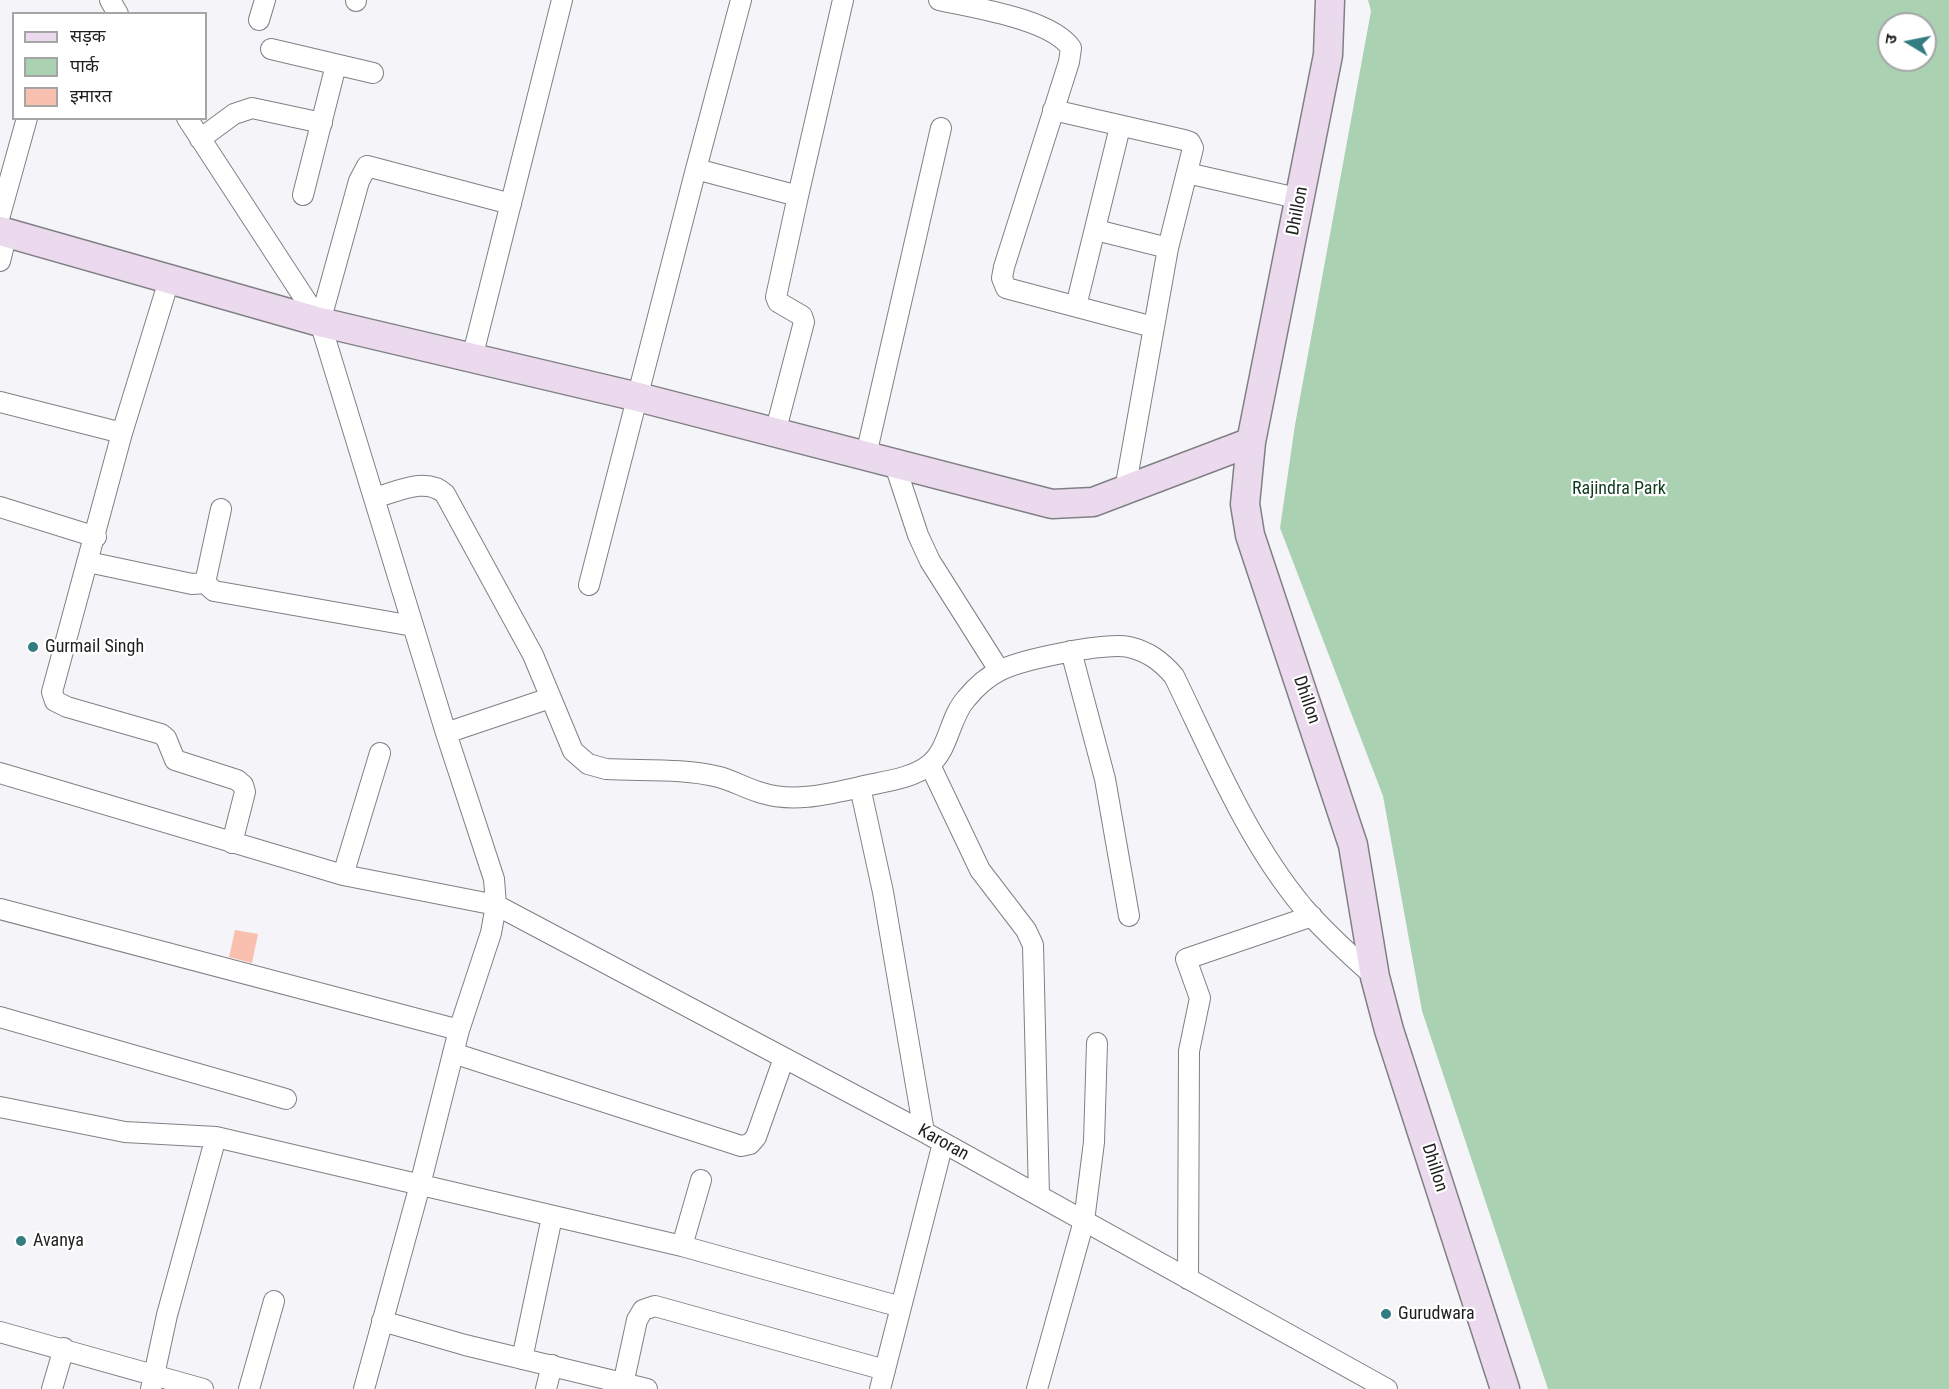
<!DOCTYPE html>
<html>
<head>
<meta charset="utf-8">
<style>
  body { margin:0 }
  #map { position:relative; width:1949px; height:1389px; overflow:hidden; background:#f5f5f9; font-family:"Roboto Condensed","Noto Sans Devanagari",sans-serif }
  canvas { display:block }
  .legend { position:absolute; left:12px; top:12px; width:195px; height:108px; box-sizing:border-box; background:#fff; border:2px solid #a5a5a6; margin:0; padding:8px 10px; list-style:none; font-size:18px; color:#1f1f20 }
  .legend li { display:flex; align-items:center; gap:12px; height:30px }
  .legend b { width:30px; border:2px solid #a5a5a6 }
  .north { position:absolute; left:1877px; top:12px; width:60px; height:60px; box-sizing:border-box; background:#fff; border:2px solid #a5a5a6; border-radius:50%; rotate:280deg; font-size:16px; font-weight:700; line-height:24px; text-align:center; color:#1f1f20 }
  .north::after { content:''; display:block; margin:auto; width:21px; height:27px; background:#337c82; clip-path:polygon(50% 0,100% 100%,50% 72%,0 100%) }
</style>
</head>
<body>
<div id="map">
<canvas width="1949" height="1389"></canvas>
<ul class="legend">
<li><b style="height:8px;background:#ebdaed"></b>सड़क</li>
<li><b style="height:16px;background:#abd1b3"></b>पार्क</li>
<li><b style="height:16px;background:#fac0af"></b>इमारत</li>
</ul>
<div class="north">उ</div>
</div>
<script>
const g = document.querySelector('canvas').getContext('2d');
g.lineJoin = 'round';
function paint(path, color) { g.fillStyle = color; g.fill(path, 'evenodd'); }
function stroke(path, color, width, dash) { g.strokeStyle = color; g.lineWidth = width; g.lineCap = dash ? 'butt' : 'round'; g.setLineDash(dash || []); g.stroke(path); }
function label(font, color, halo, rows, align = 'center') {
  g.font = font + ' "Roboto Condensed",sans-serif'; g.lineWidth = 4.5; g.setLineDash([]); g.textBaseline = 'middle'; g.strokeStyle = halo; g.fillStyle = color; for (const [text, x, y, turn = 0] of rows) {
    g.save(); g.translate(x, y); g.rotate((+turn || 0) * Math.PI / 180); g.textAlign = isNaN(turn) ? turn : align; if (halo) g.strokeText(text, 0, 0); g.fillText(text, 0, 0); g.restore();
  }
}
const green = new Path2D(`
  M1368 0H1949V1389H1548L1422 1011 1383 796 1280 528 1295 425 1371 11ZM1889 24H1925V60H1889Z`);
const building = new Path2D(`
  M235 930 258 934 252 963 229 957Z`);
const street = new Path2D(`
  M110 0 118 14
  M939 0C974 8 1051 19 1071 48L1069 62 1004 267 1002 278 1006 288 1153 327
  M356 1V0
  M259 20 265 0
  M271 49 373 73
  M1053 110 1184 140 1190 142 1193 148 1168 248 1125 490
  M187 118 320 322 446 733 494 879 496 905 491 933 459 1030 420 1185 364 1389
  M200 139 234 114 252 108 322 123
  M696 169 741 0
  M1187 173 1301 199
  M303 195 336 65
  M0 215 27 118
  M1096 230 1168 248
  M0 261 7 233
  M170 277 122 433 52 692 55 701 67 707 161 734 166 738 175 760 237 780 243 785 245 792 232 843
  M1076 306 1120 127
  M320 322 359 181 367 166 511 204
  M472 358 562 0
  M0 402 122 433
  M775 433 804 322 802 316 778 302 776 297 798 196
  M866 455 941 128
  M894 462 918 535 930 561 999 670
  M374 498C397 492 426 476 445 494L533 655 573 751 588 764 606 769C642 771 684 768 719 777 734 781 747 789 762 793 794 803 828 794 860 787 880 782 912 779 929 765 949 750 949 718 966 699 975 688 988 676 1001 670 1024 659 1106 642 1129 647 1149 652 1161 661 1174 676 1212 754 1247 840 1303 907 1325 932 1350 955 1375 977
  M0 507 96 537
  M88 562 192 584 205 583 214 591 413 626
  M205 583 221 509
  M589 585 696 169 798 196 843 0
  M1071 651 1105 779 1129 916
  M446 733 550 698
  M930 765 980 870 1026 930 1033 945 1039 1196
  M0 773 343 875 496 905 924 1132 1387 1389
  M860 787 883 892 924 1132
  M343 875 380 753
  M0 909 459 1030
  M0 1017 286 1099
  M453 1053 741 1146 750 1144 756 1137 784 1058
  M0 1107 125 1132 216 1137
  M701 1180 682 1246 901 1307
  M1188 1279 1189 1051 1200 998 1186 959 1312 916
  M382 1321 465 1345 647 1389
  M0 1332 203 1389
  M522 1359 552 1217
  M52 1389 64 1348
  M151 1389 167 1315 216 1137 682 1246
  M249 1389 274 1301
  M546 1389 552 1365
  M622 1389 637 1320 643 1310 655 1306 885 1370
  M880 1389 943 1143
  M1037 1389 1084 1221 1094 1142 1097 1043`);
const secondary = new Path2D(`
  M1330 0 1328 55 1251 442 1245 504 1250 535 1353 845 1375 977 1389 1030 1505 1389
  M0 231 320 322 638 397 1052 504 1093 502 1251 442`);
const markers = [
  [33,647,6,"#337c82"],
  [21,1241,6,"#337c82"],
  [1386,1314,6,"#337c82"]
];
const streetNames = [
  ["Dhillon",1298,211,-79],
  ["Dhillon",1306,700,71],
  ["Karoran",943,1143,29],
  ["Dhillon",1434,1168,72]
];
const parkNames = [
  ["Rajindra Park",1619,489]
];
const poiNames = [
  ["Gurmail Singh",45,647],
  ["Avanya",33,1241],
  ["Gurudwara",1398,1314]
];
paint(green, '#abd1b3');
paint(building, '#fac0af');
stroke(street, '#808084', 22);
stroke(secondary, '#808084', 31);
stroke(street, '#fff', 20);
stroke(secondary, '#ebdaed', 28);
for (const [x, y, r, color] of markers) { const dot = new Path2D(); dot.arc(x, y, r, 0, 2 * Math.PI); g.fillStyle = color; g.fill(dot); stroke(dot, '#fff', 2); }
label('18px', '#1f1f20', '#fff', streetNames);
label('18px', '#103d1f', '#fff', parkNames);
label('18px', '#1f1f20', '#fff', poiNames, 'left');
</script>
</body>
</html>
